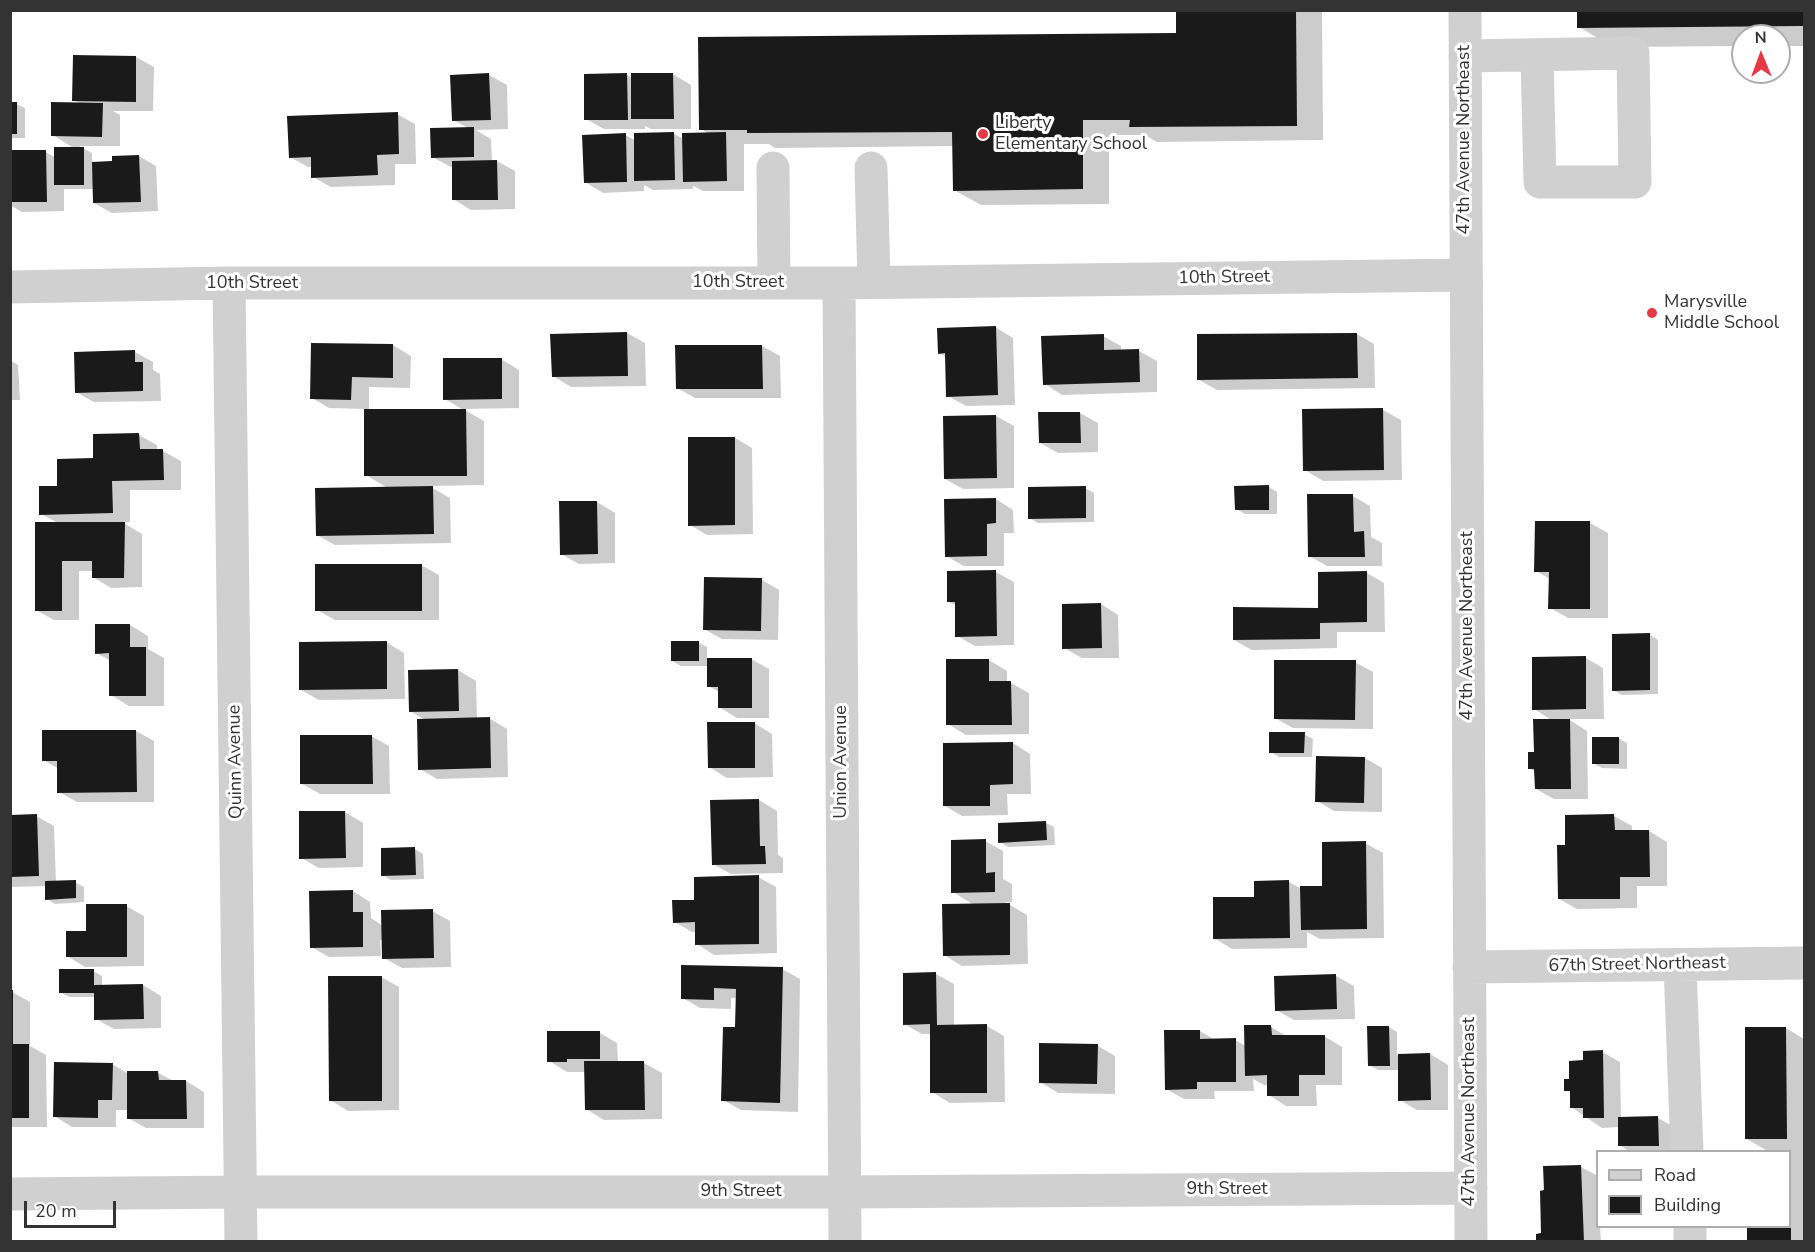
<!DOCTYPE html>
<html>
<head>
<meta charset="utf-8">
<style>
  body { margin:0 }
  #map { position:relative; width:1815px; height:1252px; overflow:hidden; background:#fff; font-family:"Nunito Sans",sans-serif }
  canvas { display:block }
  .frame { position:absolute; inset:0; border:12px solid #333; pointer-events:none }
  .legend { position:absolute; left:1596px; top:1150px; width:195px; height:78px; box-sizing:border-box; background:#fff; border:2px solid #adadad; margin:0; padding:8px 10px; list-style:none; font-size:18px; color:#333 }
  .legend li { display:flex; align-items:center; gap:12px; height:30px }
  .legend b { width:30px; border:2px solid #adadad }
  .north { position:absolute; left:1731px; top:24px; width:60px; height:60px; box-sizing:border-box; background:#fff; border:2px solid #adadad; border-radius:50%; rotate:359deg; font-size:16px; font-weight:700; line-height:24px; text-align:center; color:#333 }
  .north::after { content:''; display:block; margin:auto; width:21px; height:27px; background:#e63946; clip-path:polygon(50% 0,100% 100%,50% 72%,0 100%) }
  .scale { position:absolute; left:24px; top:1201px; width:92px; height:27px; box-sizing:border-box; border:3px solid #333; border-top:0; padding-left:8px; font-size:18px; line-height:21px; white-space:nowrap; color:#333; -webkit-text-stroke:4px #fff; paint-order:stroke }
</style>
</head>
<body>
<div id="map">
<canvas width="1815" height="1252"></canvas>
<div class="frame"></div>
<ul class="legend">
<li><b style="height:8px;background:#d0d0d0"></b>Road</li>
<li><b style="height:16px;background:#1a1a1a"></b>Building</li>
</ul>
<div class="north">N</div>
<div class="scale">20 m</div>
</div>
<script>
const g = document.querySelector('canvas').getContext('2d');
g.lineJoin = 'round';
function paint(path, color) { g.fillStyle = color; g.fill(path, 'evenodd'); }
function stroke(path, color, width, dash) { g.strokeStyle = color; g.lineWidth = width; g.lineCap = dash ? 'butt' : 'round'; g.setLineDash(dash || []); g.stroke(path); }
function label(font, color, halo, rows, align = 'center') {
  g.font = font + ' "Nunito Sans",sans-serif'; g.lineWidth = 6; g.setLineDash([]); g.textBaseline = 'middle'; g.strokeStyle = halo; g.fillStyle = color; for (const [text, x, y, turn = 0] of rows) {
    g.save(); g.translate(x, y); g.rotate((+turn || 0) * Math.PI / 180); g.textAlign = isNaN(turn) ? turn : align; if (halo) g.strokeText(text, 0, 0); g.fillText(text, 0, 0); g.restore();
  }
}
const shadow = new Path2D(`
  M1177 10H1322L1323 140 1157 142 1145 135H1109V204L981 205 954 190V146L775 148 769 144H744V191H703L693 186V189L653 190 644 185V191L603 193 585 182 625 135 635 140V134H674L684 139 709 134 701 129 1177 34Z
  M1579 10H1804V46H1779V36H1743V46L1613 47 1579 27Z
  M136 57 154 67 153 111H113L120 115V146H79L92 153V164L114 163 139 156 156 166 158 211 112 213 94 203V189H64V211L22 212 10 205V152H45L55 157 75 149 53 135 81 104 73 100Z
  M673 74 691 85V129H651L645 126V129H604L586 119 627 75 633 78Z
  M489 75 507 85 508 129 476 130 491 139 492 161H497L515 171V209L471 210 453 199V168L432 157 468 128 453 120Z
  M10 104H16L25 108V138H10Z
  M397 114 415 124 416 164H395V185L331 187 313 177V167H308L290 157Z
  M995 327 1013 338 1015 405 966 406 948 396 946 357 939 353Z
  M627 333 645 343 646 386 571 387 553 376Z
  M1357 334 1374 344 1375 388 1217 390 1199 380Z
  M1103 336 1121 346V351H1139L1157 361V392L1062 395 1045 384Z
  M312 344 393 345 411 356 410 388 369 387V411H465L445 399 501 359 519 370V408L463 409 484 421V485L429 486 450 498 451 543 335 545 317 535 389 489 366 475 365 409 329 408 312 398Z
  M762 346 780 356 781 398H695L677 388V347Z
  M135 352 153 362V370L160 374 161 401 94 402 76 392Z
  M10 360 18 365 20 400H10Z
  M1383 410 1401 420 1402 480 1323 481 1305 470Z
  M1080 413 1098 423V452L1058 453 1040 443Z
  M996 416 1014 426V488L963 489 945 479Z
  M139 435 157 445V451H163L181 461V490H130V522H122L142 534V587L111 588 93 577V571H79V620H54L36 610 58 523 41 514 59 487 94 459Z
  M735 438 752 448 753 534 707 535 690 525Z
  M1269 487 1277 492V514H1245L1236 509Z
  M1085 488 1094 493V522L1038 523 1029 518Z
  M1353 496 1370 506 1371 537 1382 543V566H1327L1309 556Z
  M996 499 1013 510 1014 533H1004V566H964L946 556Z
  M597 502 615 513V563L579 564 561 554Z
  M1536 522 1590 523 1608 533V618H1568L1550 608V579L1536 571Z
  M421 565 439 575V620H335L317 610Z
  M996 572 1014 582V645L975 646 957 636V606L949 602Z
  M1367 573 1384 583 1385 632H1337V648L1252 650 1234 640 1319 609Z
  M762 580 779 590 778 640 722 639 704 629Z
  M1101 604 1118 615 1119 658H1082L1064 648Z
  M130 625 148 636V649L164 658V706H129L111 695V661L96 653Z
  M1650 635 1658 640V694L1622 695 1613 690Z
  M386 642 404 653 405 699 319 700 301 690Z
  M699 643 707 647V659H751L769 669V718H737L719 707V692L709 686 708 666H681L672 661Z
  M1586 658 1603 668 1604 719H1568L1587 731 1588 799H1554L1536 789V772L1529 768 1553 721 1534 709Z
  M989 660 1007 671V683H1011L1029 693V734L966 735 948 724Z
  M1355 662 1373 672V729L1293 728 1275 718Z
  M458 670 476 681 477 719 489 718 507 729 508 777 437 779 420 769 425 720 410 711Z
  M754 723 772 734 773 777 727 778 709 767Z
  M136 731 154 741V802H77L59 792V769L43 760Z
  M1304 734 1313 739 1312 757H1279L1271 752Z
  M371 736 389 746 390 794H320L302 784Z
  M1618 738 1627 743V769L1602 768 1594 764Z
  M1013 743 1030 754 1031 794H1007L1008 815 962 816 945 806Z
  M1365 758 1382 768V812L1334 811 1317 801Z
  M759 800 777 811 778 855 783 858V873L731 874 713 864Z
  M345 812 363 823V867L319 868 301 858Z
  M10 816H36L54 826 56 883 75 882 84 887V902L55 904 47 899 46 886 10 887Z
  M1614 816 1632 826V832L1649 831 1667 842V886H1637V908L1577 909 1559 899 1566 847Z
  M1046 823 1054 827 1055 845 1008 847 1000 842Z
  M985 841 1003 851V879L1012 884V902H1005L1027 915 1028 964 962 966 944 955 974 905 953 892Z
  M1365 843 1383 853 1384 938 1320 939 1307 932V948L1232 949 1214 938 1256 898V882H1289L1302 889 1324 887Z
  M415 849 423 854 424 879 391 880 383 875Z
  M758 877 776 887 777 953 714 955 697 944 696 932H692L675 922 696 901Z
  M353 891 370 902 371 918 383 926 432 911 450 921 451 967 402 968 384 958 383 940H380L381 956 329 957 311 947Z
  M126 906 144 916V966L85 967 67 956 88 932Z
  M683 966 782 969 800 979 798 1112 741 1110 723 1100 736 1029 737 998H731V1009L700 1008 683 998Z
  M93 971 102 976V986L143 985 161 996V1028L114 1029 96 1019V997H69L60 992Z
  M936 974 954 984V1026H987L1004 1036 1005 1102 950 1103 932 1092 931 1034H922L904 1024Z
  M1336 976 1354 986 1355 1019 1294 1020 1276 1010Z
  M381 977 399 987V1110L348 1111 330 1100Z
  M10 991 30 1002V1046L46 1055 47 1127H10Z
  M1271 1027 1288 1037 1324 1036 1342 1047V1085H1316L1317 1106H1286L1269 1095V1085H1264L1253 1079 1254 1091H1214L1215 1099H1184L1166 1089 1200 1031 1215 1040H1235L1246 1046Z
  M1389 1027 1397 1032V1055L1430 1054 1448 1065V1110H1417L1400 1100 1399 1070H1378L1369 1065Z
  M1786 1028 1804 1039V1242H1748V1226H1790V1152H1769L1747 1139Z
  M600 1033 617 1043 618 1063H644L662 1073V1119L604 1120 586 1109V1072H567L549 1061Z
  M1098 1046 1115 1056V1094L1058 1093 1040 1082Z
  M1602 1052 1620 1062 1621 1119 1658 1118 1676 1128V1152H1630L1620 1145 1619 1127 1602 1128 1571 1107V1093L1566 1090 1571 1080 1585 1062Z
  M112 1064 127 1073H158L174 1081H186L204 1092V1128H146L128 1118V1110H116V1127H72L54 1116Z
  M1544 1167H1581L1598 1176V1226H1600L1601 1242H1538L1543 1235Z`);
const building = new Path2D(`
  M1176 10H1296L1297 126 1129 127 1130 120H1083V189L953 191 952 132 747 133V130H699L698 37 1176 33Z
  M1577 10H1804V26L1577 28Z
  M73 55 136 56V102L72 101Z
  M489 73 491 120 452 121 450 75Z
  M627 73 628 120H584V74Z
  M631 73H673L674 119H631Z
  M10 102H17V134H10Z
  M51 102 103 103 102 137 51 136Z
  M398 112 399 154 377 155 378 175 311 178V157L289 158 287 116Z
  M474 127V157L431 158 430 128Z
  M674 132 675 180 634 181V133Z
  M726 132 727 181 683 182 682 133Z
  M626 133 627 182 584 183 582 135Z
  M54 147H84V185H54Z
  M10 150H46L47 202H10Z
  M139 155 141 202 93 203 92 162 112 161V156Z
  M497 160 498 200H452V161Z
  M996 326 998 395 946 397 945 353 938 354 937 328Z
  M627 332 628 376 552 377 550 334Z
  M1357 333 1358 378 1197 380V334Z
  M1104 334V350L1139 349 1140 382 1043 385 1041 336Z
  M311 343 393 344V378L352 377 351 400 310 399Z
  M675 345H762L763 389H676Z
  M135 350V362H143V391L75 393 74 352Z
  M443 358H502V399L443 400Z
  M1383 408 1384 470 1303 471 1302 409Z
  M364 409H466L467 476H364Z
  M1038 412H1080L1081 443H1039Z
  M996 415 997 478 944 479 943 416Z
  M139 433 140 449H163L164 480 112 481 113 513 39 515V486H57V459L93 458V434Z
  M688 437H735V525L688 526Z
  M1269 485V510H1235L1234 486Z
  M433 486 434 534 316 536 315 488Z
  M1086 486V518L1028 519V487Z
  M1307 494H1353L1354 532 1364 531 1365 557H1308Z
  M996 498V523L987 524V556L945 557 944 499Z
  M559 501H597L598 554 560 555Z
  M1535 521H1590V609H1548L1549 572H1534Z
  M35 522H125L124 578H92V561H62V611H35Z
  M315 564H422V611H315Z
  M996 570 997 636 955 637V602H947V571Z
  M1367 571V622L1320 623V639L1233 640V607L1318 608V572Z
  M704 577 762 578 761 631 703 630Z
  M1101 603 1102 648 1062 649V604Z
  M95 624H130V647H146V696H109V653L95 654Z
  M1650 633V690L1612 691V634Z
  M387 641V689L299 690V642Z
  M671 641H699V661H671Z
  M1586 656V709L1532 710V657Z
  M707 658H752V708H718V687H707Z
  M946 659H989V681H1011L1012 725H946Z
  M1274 660H1356L1355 720 1274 719Z
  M458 669 459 711 409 712 408 670Z
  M490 717 491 768 418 770 417 719Z
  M1533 719H1570L1571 789H1535L1534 769H1528V752H1534Z
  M707 722H755V768H708Z
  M42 730H136L137 792 57 793V761H42Z
  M1269 732H1305L1304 753H1269Z
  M300 735H372L373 784H300Z
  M1592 737H1619V764H1592Z
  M1013 742V784L990 785V806H943V743Z
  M1316 756 1365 757 1364 803 1315 802Z
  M759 799 760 846H765L766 864 712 865 710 800Z
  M299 811H345L346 858 299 859Z
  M37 814 39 876 10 877V815Z
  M1614 814 1615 830H1649L1650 877H1620V899H1558L1557 845H1565V815Z
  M1046 821 1047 840 998 843V823Z
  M986 839V873L995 872V892L951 893V840Z
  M1366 841 1367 929 1301 930 1300 886H1322V842Z
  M415 847 416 875 381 876V848Z
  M759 875V944L695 945V922L673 923 672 900H694V877Z
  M76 880V898L45 900V881Z
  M1289 880 1290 938 1213 939V897H1254V881Z
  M353 890V912H363V947L310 948 309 891Z
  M1010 903V955L943 956 942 904Z
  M86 904H127V957H66V931H86Z
  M433 909 434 958 382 959 381 910Z
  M681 965 783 967 780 1103 721 1101 723 1027H735L736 989 714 988V1000L681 999Z
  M59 969H94V985L143 984 144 1019 94 1020V993H59Z
  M936 972 937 1025 987 1024V1093H930V1024L903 1025V973Z
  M1336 974 1337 1009 1275 1011 1274 976Z
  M328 976H382V1101H329Z
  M10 990H13V1044H29V1118H10Z
  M1244 1025H1271L1272 1035H1325V1075H1299V1096H1267V1075L1245 1076Z
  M1367 1026H1389L1390 1066H1368Z
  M1745 1027H1786L1787 1139H1745Z
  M1164 1030H1200V1039L1236 1038V1082H1197V1089L1165 1090Z
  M547 1031H600V1059H567V1062H547Z
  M1039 1043 1098 1044 1097 1084 1039 1083Z
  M1603 1050 1604 1118H1583V1108H1570V1091H1564V1079H1569V1061L1583 1060V1051Z
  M1430 1053 1431 1100 1398 1101V1054Z
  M584 1061H644L645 1110H585Z
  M54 1062 113 1063 112 1100H98V1118L53 1117Z
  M127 1071H158L159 1080H186L187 1119H127Z
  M1658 1116 1659 1146H1618V1117Z
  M1581 1165 1584 1242H1536V1234L1541 1233 1540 1191 1544 1190 1543 1166Z
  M1747 1227H1791V1242H1747Z`);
const minor = new Path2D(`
  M1465 10 1471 1242
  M1465 56 1633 53 1635 182H1540L1537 55
  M773 168 774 283
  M871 168 874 282
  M229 283 241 1242
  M839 283 845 1242
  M10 287 229 283H839L1466 275
  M1680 965 1687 1152
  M1469 967 1804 963
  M10 1194 241 1192H844L1471 1188
  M1690 1226V1242`);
const markers = [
  [983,134,6,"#e63946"],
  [1652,313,6,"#e63946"]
];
const poiNames = [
  ["Liberty",995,124],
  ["Elementary School",995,145],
  ["Marysville",1664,303],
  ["Middle School",1664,324]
];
const streetNames = [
  ["47th Avenue Northeast",1465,140,-90],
  ["10th Street",1224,278,-1],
  ["10th Street",738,283],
  ["10th Street",252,284],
  ["47th Avenue Northeast",1468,626,-90],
  ["Quinn Avenue",236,762,-91],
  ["Union Avenue",842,762,-90],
  ["67th Street Northeast",1637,965,-1],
  ["47th Avenue Northeast",1470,1112,-90],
  ["9th Street",1227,1190],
  ["9th Street",741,1192]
];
paint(shadow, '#0003');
paint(building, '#1a1a1a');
stroke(minor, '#d0d0d0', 33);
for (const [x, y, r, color] of markers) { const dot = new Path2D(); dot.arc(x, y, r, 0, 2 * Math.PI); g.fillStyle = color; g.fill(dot); stroke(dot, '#fff', 2); }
label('18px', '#333', '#fff', poiNames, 'left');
label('18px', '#333', '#fff', streetNames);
</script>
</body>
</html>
